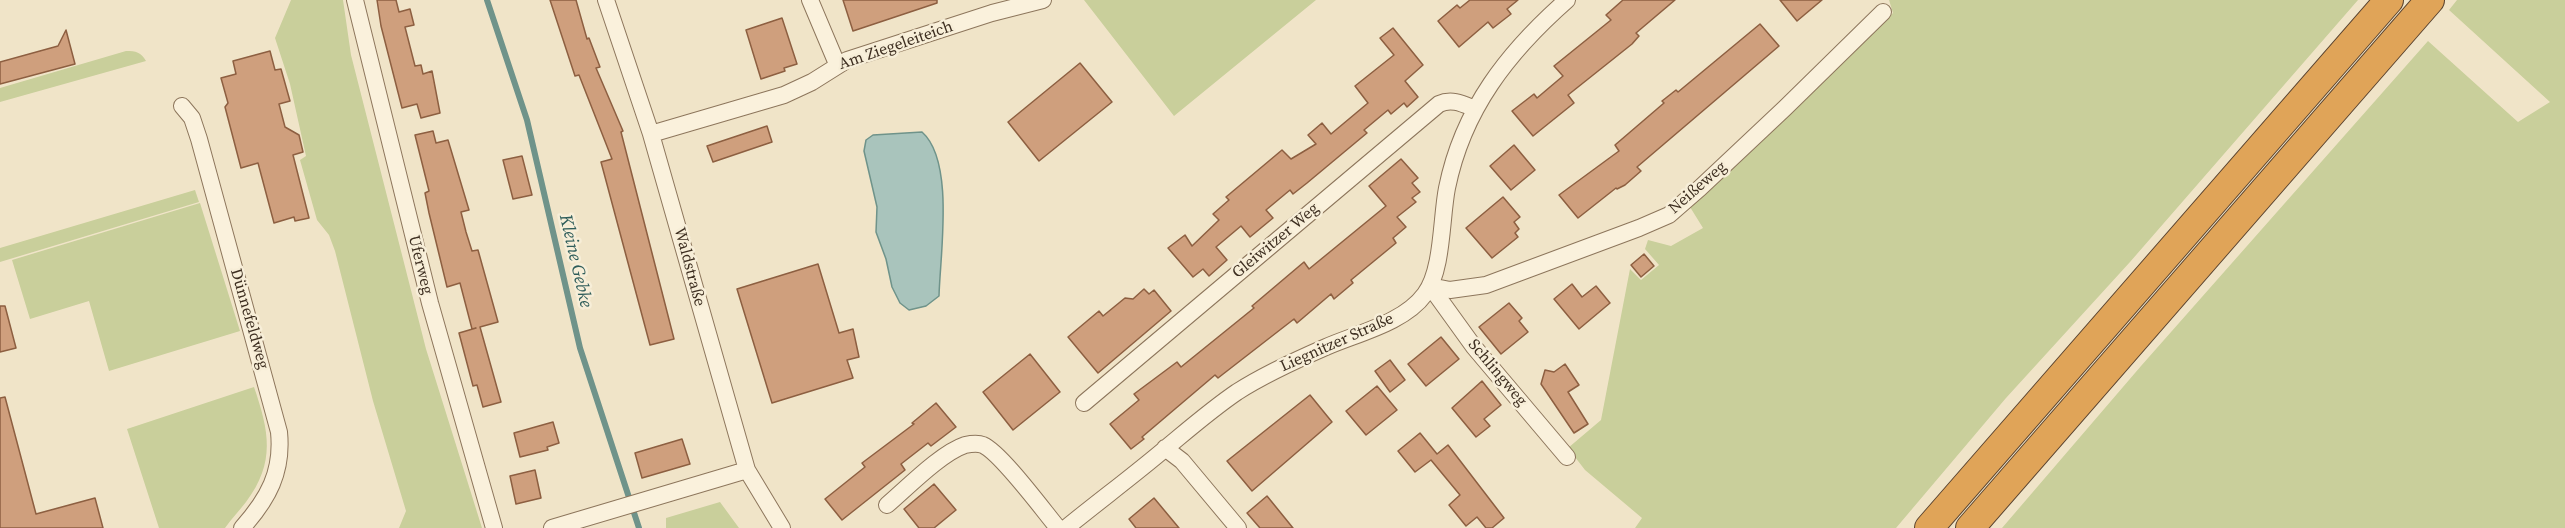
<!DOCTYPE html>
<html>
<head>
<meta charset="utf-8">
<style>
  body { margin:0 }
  canvas { display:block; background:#f0e4c8 }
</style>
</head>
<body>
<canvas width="2565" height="528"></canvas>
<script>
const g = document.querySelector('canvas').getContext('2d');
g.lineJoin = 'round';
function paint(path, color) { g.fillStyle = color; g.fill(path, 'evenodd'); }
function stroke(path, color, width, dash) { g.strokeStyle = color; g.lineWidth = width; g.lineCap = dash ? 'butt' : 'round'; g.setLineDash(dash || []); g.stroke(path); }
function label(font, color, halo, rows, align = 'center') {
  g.font = font + ' "Source Serif 4",serif'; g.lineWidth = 5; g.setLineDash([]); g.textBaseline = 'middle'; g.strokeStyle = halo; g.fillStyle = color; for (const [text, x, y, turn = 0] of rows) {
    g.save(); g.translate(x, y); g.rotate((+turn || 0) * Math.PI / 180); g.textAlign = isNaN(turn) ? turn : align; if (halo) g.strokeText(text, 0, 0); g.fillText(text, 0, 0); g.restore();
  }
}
const green = new Path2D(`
  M291 0H343L351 55 426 349 482 528H399L406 511 373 401 335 251 329 235 317 220 300 160 306 156 290 84 275 38Z
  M1084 0H1316L1174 116Z
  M1889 0H2358L2130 262 2006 398 1896 528H1635L1642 518 1585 470 1568 448 1601 420 1630 269 1641 280 1659 265 1645 249 1648 240 1671 246 1703 228 1690 207 1893 13Z
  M2457 0H2565V528H2002L2141 366 2428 41 2518 122 2550 102 2449 10Z
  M126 51C136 51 141 52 146 61L0 102V88Z
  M195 190 199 202 0 262V248Z
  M200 203 240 331 109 371 89 301 30 319 12 260Z
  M254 387C269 431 276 462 246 502 239 511 232 518 225 528H159L127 429Z
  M720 502 739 528H666V518Z`);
const water = new Path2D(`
  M922 132C955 161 940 255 939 296L926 306 909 310 900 303 892 287 886 259 876 232 877 207 864 151 866 140 873 135Z`);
const stream = new Path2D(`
  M487 0 527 120 580 348 639 528`);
const building = new Path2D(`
  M377 0H396L399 12 410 9 414 25 405 27 415 66 421 65 423 74 432 71 440 113 421 118 417 104 402 108 381 26Z
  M550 0H576L587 39 589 38 600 67 596 68 623 131 621 132 674 339 650 345 601 162 612 159 579 75 575 76Z
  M843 0H937V3L853 31Z
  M1470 0H1518L1507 9 1511 14 1493 28 1488 22 1459 47 1438 21 1457 5 1460 8Z
  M1623 0H1675L1636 33 1639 36 1632 44 1568 95 1574 103 1533 136 1512 111 1534 94 1537 98 1563 76 1554 66 1611 20 1606 15Z
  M1780 0H1822L1797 21Z
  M782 18 797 64 784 68 785 71 761 79 746 30Z
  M1760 24 1779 46 1637 167 1641 171 1625 185 1617 189 1616 188 1578 218 1559 195 1619 151 1615 145 1664 103 1662 101 1676 90 1678 92Z
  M1393 28 1423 65 1405 81 1418 97 1407 107 1404 103 1391 114 1388 110 1364 130 1367 133 1307 183 1293 194 1290 190 1266 210 1273 218 1250 237 1241 226 1216 247 1227 260 1209 276 1203 269 1193 277 1168 248 1185 235 1192 246 1219 220 1213 214 1229 200 1226 197 1282 150 1291 159 1316 144 1308 135 1322 123 1331 134 1368 103 1355 86 1394 55 1380 38Z
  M66 30 75 64 0 84V62L58 46Z
  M270 51 275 70 281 69 290 101 279 104 285 127 299 135 303 152 293 155 309 218 295 221 294 217 274 223 258 163 241 168 225 107 228 103 221 78 236 74 233 61Z
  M1080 63 1112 102 1039 161 1008 122Z
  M767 126 772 142 713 162 707 146Z
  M433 131 436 143 448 140 469 210 461 212 466 232 472 251 478 250 498 322 480 327 501 402 483 407 477 385 473 386 459 333 476 328 472 329 460 283 447 287 429 213 425 193 429 191 415 135Z
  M1514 145 1535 170 1511 190 1490 166Z
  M522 156 532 195 513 199 503 160Z
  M1401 159 1418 178 1412 183 1420 192 1412 198 1416 202 1397 217 1406 227 1393 238 1396 243 1351 280 1353 283 1334 299 1331 294 1297 323 1294 319 1218 378 1215 375 1142 437 1144 439 1131 449 1110 424 1139 400 1134 394 1177 362 1181 367 1254 308 1252 306 1304 262 1309 269 1386 206 1369 186Z
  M1503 197 1520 217 1514 222 1519 229 1515 233 1518 237 1492 258 1466 228Z
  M1644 254 1654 266 1641 277 1631 265Z
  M818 264 839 333 853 329 859 357 847 360 853 378 772 403 737 289Z
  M1572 284 1582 297 1596 286 1610 303 1579 329 1554 299Z
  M1144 289 1149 294 1154 290 1171 311 1098 373 1068 337 1099 311 1103 316 1125 298 1133 299Z
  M1509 303 1522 318 1519 321 1528 332 1501 354 1479 327Z
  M0 306H5L16 348 0 352Z
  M1441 337 1459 359 1426 386 1408 364Z
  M1030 354 1060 392 1013 430 983 392Z
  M1390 360 1405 380 1390 392 1375 371Z
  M1565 364 1579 385 1568 392 1588 424 1574 433 1541 384 1545 370 1554 372Z
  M1482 381 1501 405 1484 419 1490 426 1476 437 1452 408Z
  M1377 386 1397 410 1366 435 1346 411Z
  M1310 395 1332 422 1252 491 1227 461Z
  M5 397 36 514 95 498 103 528H0V398Z
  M936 403 956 427 931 446 928 443 901 464 905 470 842 520 825 499 865 467 862 463 914 424 912 423Z
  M553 422 559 443 547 447 548 450 520 457 514 433Z
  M1420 433 1437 454 1448 445 1504 518 1492 528H1486L1477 517 1466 526 1449 505 1460 495 1431 460 1415 472 1398 451Z
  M682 439 690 464 642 478 635 453Z
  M535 470 541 498 516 504 510 476Z
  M934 484 956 510 934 528H919L904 509Z
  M1267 496 1293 528H1260L1247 513Z
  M1154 498 1179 528H1136L1129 519Z`);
const street = new Path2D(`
  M355 0 430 303 494 528
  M606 0 651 134 747 470 782 528
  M810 0 837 64
  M182 106 192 118 199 139 279 432C283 472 268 499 242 528
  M651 134 784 95 812 82 847 60 992 13 1043 0
  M1430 286 1450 290 1486 285 1639 228 1669 215 1700 188 1785 108 1883 12
  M1430 286 1474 347 1567 457
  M1084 403 1439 104C1452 98 1463 104 1475 109
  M1165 448 1182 461 1238 528
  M887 505C907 488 941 453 965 445 970 444 978 443 983 445 1001 453 1043 510 1058 528
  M552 528 747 470
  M1066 528C1099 501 1133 476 1166 448 1189 429 1212 409 1237 392 1265 374 1296 360 1326 347 1358 333 1404 323 1425 294 1443 270 1441 218 1447 188 1463 109 1508 52 1567 0`);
const highway = new Path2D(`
  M1929 528 2389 0
  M1970 528 2430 0`);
const streetNames = [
  ["Am Ziegeleiteich",896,46,-19],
  ["Neißeweg",1698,188,-41],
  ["Gleiwitzer Weg",1276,241,-40],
  ["Uferweg",420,265,76],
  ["Waldstraße",689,267,75],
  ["Dünnefeldweg",249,319,74],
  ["Liegnitzer Straße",1337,343,-24],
  ["Schlingweg",1497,373,50]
];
const waterNames = [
  ["Kleine Gebke",575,261,77]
];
paint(green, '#c9cf9b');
paint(water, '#a9c4bc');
stroke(water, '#6f938a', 1.5);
stroke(stream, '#6f938a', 6);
paint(building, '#cf9f7d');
stroke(building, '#8d5f41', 1.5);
stroke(street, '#8d765c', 18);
stroke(highway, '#5b4430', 30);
stroke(street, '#faf1dc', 16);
stroke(highway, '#e0a458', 28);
label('16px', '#3d2e20', '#f7eed8', streetNames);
label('italic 18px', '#2f5d5a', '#f7eed8', waterNames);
</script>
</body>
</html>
